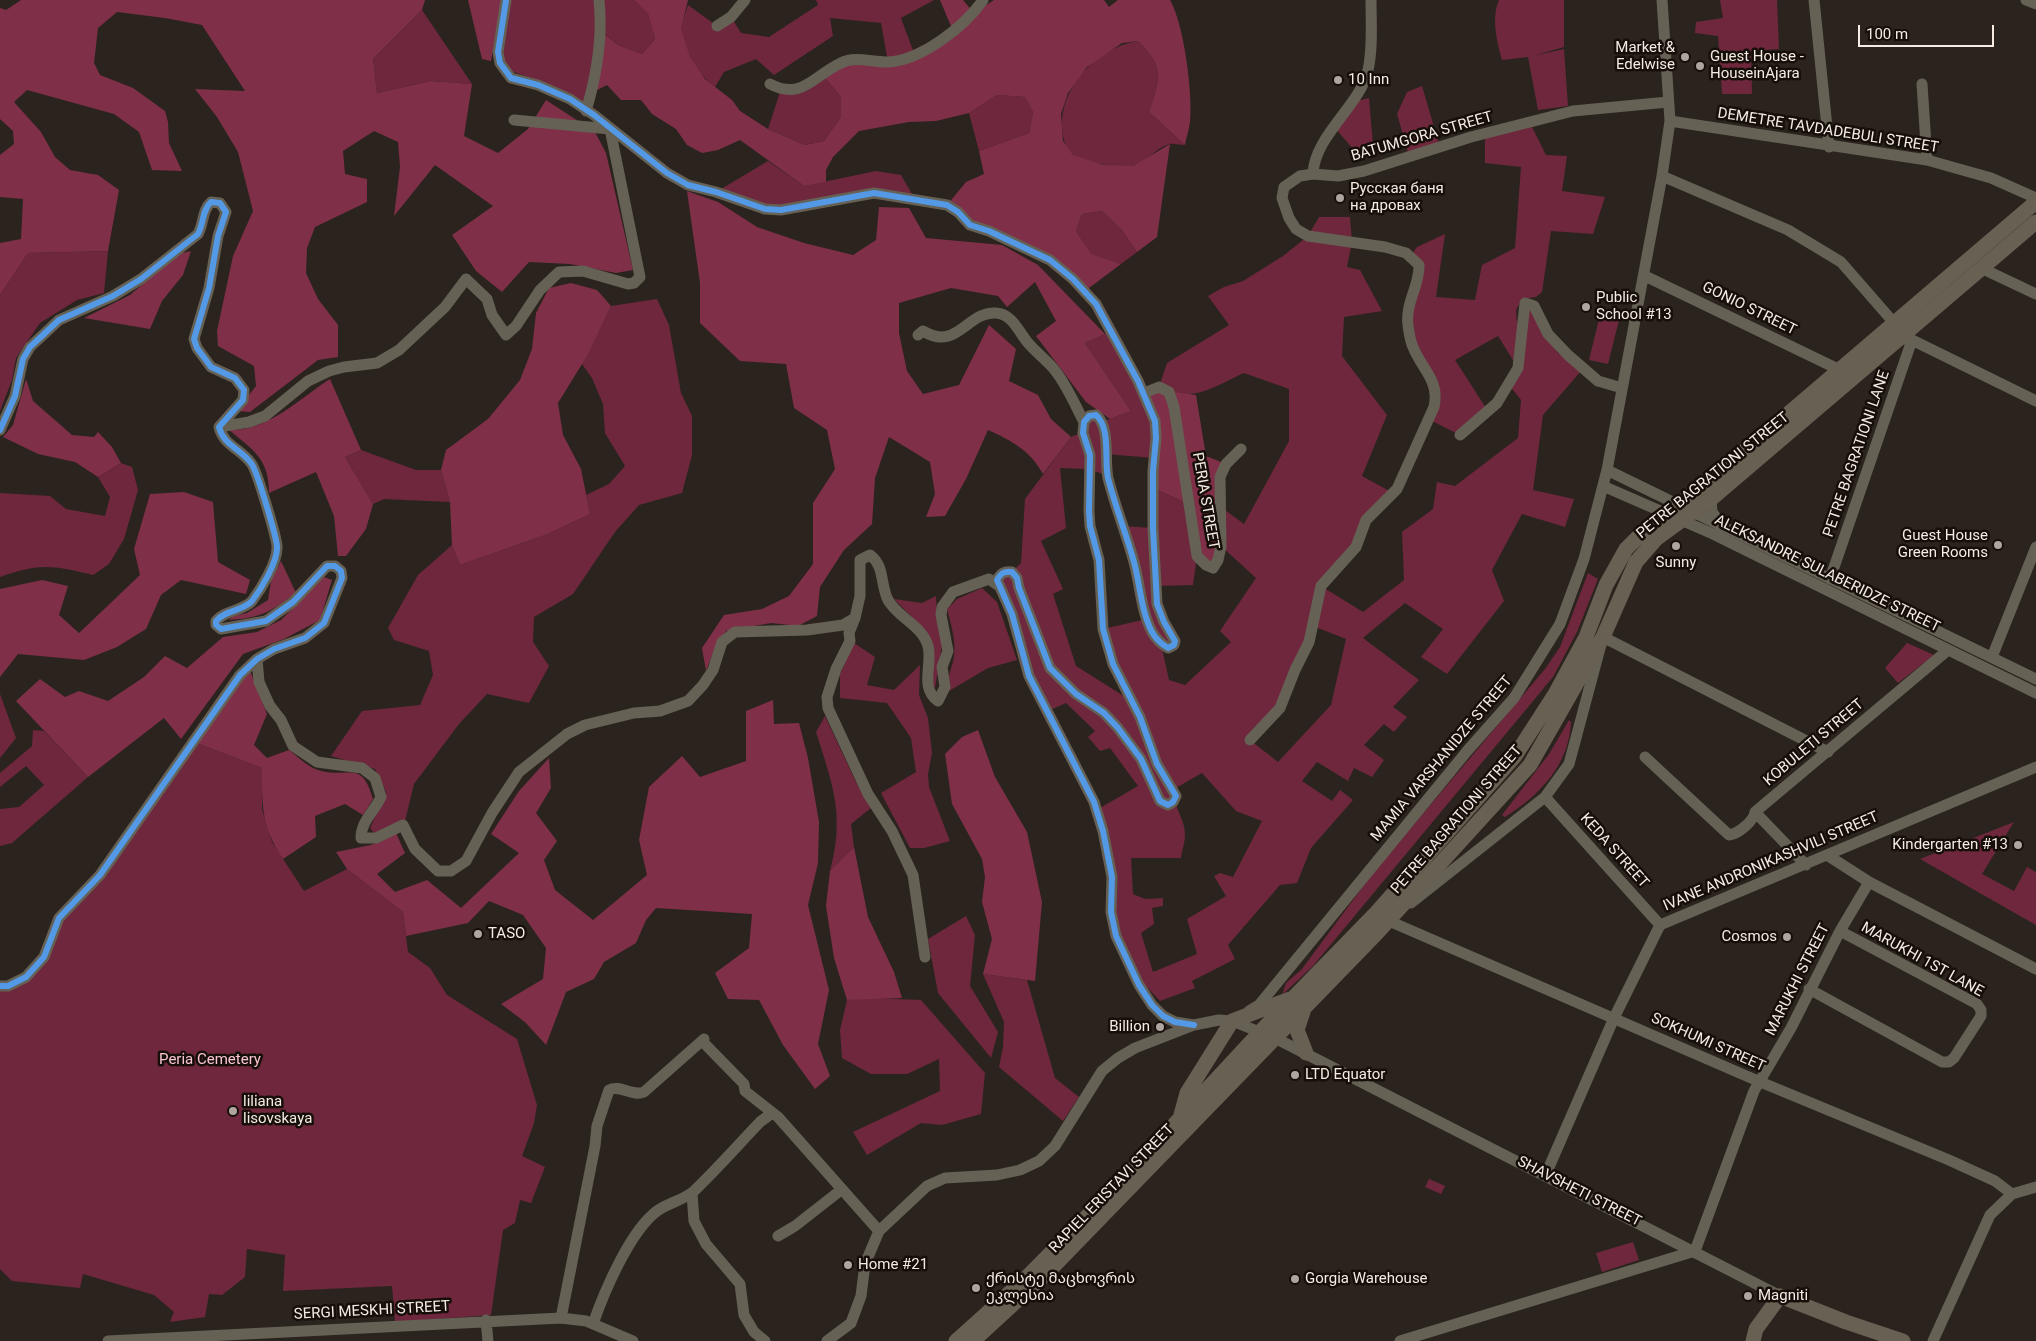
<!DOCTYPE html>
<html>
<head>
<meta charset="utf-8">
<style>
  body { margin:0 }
  #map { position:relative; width:2036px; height:1341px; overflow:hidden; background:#2b241e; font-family:Roboto,sans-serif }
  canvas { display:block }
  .scale { position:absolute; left:1858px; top:25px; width:136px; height:22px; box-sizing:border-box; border:2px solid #f5ebe3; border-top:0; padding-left:6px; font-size:15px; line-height:18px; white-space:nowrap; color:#f5ebe3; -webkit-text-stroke:4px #150e09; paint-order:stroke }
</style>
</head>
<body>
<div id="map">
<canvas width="2036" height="1341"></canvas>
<div class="scale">100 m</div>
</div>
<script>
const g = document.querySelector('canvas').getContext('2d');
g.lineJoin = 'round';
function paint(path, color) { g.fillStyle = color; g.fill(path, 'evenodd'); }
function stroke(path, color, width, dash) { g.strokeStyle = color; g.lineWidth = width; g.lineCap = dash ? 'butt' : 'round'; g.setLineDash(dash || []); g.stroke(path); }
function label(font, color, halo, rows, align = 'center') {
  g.font = font + ' Roboto,"Noto Sans Georgian",sans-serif'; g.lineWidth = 5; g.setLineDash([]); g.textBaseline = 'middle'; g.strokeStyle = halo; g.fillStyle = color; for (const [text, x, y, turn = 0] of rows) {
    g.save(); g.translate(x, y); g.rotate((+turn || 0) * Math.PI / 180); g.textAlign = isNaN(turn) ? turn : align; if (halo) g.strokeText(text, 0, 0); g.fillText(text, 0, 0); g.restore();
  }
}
const green = new Path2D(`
  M508 0H634L648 12 655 39 642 54 618 45 601 30 586 111 525 76 511 71 503 58Z
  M816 0H934L901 18 915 56 888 62 881 23 830 18 833 36 774 75 756 59 724 72 715 87C700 76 680 48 681 28 682 21 686 12 688 5L717 26 731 17 741 33 769 37 818 5Z
  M1499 0H1564V47L1533 56 1564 49 1568 106 1538 110 1528 57 1502 60C1497 42 1491 18 1499 0Z
  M1720 0H1777L1779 49 1751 51 1752 94H1722L1718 36 1695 33 1696 22 1723 18Z
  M422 10 472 84 431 81 377 93 373 59Z
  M1138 41C1165 67 1160 79 1149 112L1185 145C1180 145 1174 143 1169 144 1156 148 1146 162 1133 166 1120 169 1085 163 1073 155 1065 149 1063 137 1062 128 1060 86 1098 47 1138 41Z
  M823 75 841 97V117L824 141 805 145 768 129 781 89Z
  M1422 86 1440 147 1409 156 1397 114 1407 92Z
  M997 95 1025 97 1033 112 1029 133 979 151 969 113Z
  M1369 98 1373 145 1354 150 1334 127 1352 102Z
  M1529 121 1546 155 1567 156 1562 191 1605 197 1593 234 1551 231 1542 292 1536 297 1522 299 1516 310 1517 323 1527 305 1557 352 1581 371 1543 415 1533 490 1574 499 1565 527 1522 514 1492 570 1504 601 1447 674 1421 657 1443 629 1405 603 1363 638 1419 680 1393 707 1407 717 1394 732 1384 724 1364 745 1384 760 1372 777 1354 768 1348 781 1317 762 1302 781 1332 801 1340 790 1353 800 1311 848 1297 883 1280 885 1228 945 1235 959 1192 981 1195 988 1160 1001 1142 982 1120 937 1100 808 1138 786 1110 748 1100 751 1088 737 1095 731 1066 703 1048 711 1039 696 1000 575 1012 572 1021 563 1025 499 1071 437 1083 432 1089 416 1102 422 1131 411 1085 343 1111 331 1149 404 1155 458 1105 454 1108 476 1089 469 1060 468 1066 528 1041 541 1063 589 1053 594 1076 666 1130 700 1103 629 1147 619 1122 526 1153 528 1155 489 1189 504 1197 556 1193 585 1157 586 1175 641 1161 644 1169 680 1185 685 1231 642 1220 631 1256 578 1221 546V507L1244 524 1289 441V389L1244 373C1213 387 1192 404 1159 387L1167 363 1229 325 1208 296 1224 287 1243 281 1283 256 1308 236 1319 217H1350L1352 242 1347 267 1360 270 1382 311 1344 317 1342 356 1387 415 1362 476 1393 493 1366 520 1356 547 1321 586 1363 612 1404 580 1402 532 1433 509 1437 482 1455 486 1518 438 1521 400 1509 385 1518 368 1498 336 1455 360 1488 411 1460 435 1428 419 1434 407 1408 323 1419 273 1410 257 1417 247 1445 234 1436 297 1475 300 1482 265 1515 248 1521 167 1485 163V133ZM1313 626 1346 639 1331 705 1278 762 1250 740 1280 708ZM1202 773 1236 811 1262 821 1233 877 1220 873 1214 876 1226 896 1187 919 1197 954 1153 972 1141 933 1154 924 1152 908 1163 906V898L1145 899 1133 894 1131 858H1181C1182 850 1185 842 1185 835 1185 817 1173 809 1174 789Z
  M768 161 804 186 876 171 901 175 916 201 888 196 781 210 716 192Z
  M1102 211 1121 229 1137 252 1121 264 1091 255 1076 231 1082 214Z
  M108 251 104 293 77 300 40 323 16 358 12 380 0 411V295L28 253Z
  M657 299 669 325 681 393 692 416V455L682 493 639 505 615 532 573 594 534 617 533 642 549 666 529 703 487 694 459 724 414 784 405 821 374 833 370 828 386 792 375 769 331 756 362 711 420 705 433 675 429 651 394 640 388 628 418 575 452 545 460 565 548 534 590 514 586 495 609 484 625 466 605 433 603 404 592 378 582 364 611 306Z
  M1601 311 1620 316 1608 364 1589 360Z
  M361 450 416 470H441L450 502 384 499 373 504 345 457Z
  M121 463 132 467 138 490 124 539 109 564 93 575C53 565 39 563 0 577V493L50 496 66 509 105 516 110 497 98 477Z
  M1588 573 1598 579 1577 632 1553 677 1313 966 1282 995 1286 983 1302 969 1373 873 1545 669 1560 647Z
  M982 588 997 602 1017 660 988 668 949 691C946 675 952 671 954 656 956 640 951 625 947 609L957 599Z
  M936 596 937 617 942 646 935 688 932 685 919 624 894 599 922 603Z
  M854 643 875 657 867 685 894 690 920 665 919 695 928 718 932 753 928 774 929 787 950 841 924 848H910L881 793 916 772 911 738 887 703 840 698V674Z
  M1907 643 1934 655 1898 683 1885 668Z
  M0 694 16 738 0 758Z
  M825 716 856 782 871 808 851 824 854 847 830 871C845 815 833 786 816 732Z
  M1569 720 1571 722C1569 765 1540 795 1505 817L1502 815 1549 754Z
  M33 730 44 731 88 777 12 843 0 846V809L19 807 44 785 26 766 0 787V773L32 746Z
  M194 742 262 768V809L272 842 304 891 347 869 403 912 408 952 430 968 447 995 517 1039 537 1105 534 1123 522 1156 545 1167 531 1203 520 1200 515 1223 503 1230 491 1315 395 1322 392 1286 283 1291 285 1255 247 1249 245 1277 222 1295 209 1294 205 1317 170 1322 174 1312 154 1295 83 1274 80 1288 12 1281 0 1269V987L26 978 60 919 101 877Z
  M2014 822 1982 874 2014 891 2027 867 2036 872V925L1920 859Z
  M966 916 975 935 970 986 998 1032 991 1058 938 993 928 939Z
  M983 974 1027 980 1055 1078 1079 1097 1063 1121 999 1067 1003 1047 1004 1022Z
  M872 998 921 1000 985 1073 981 1114 942 1125 921 1123 867 1155 853 1132 940 1091 939 1059 907 1074H871L842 1058 840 1030 847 1000Z
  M1429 1179 1445 1186 1441 1194 1425 1187Z
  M1633 1242 1639 1260 1602 1272 1596 1253Z`);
const forest = new Path2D(`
  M21 0H425L422 10 373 59 377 93 431 81 472 84 464 136 498 153 528 129 546 100 595 132 606 153 633 270 616 273 570 264 529 262 502 292 476 271 452 235 493 206 435 165 394 216 400 167 398 142 374 131 343 151 345 174 367 179V202L315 227 307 248 306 273 318 299 338 325V357L318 360 250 412 236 411 256 386 254 366 218 346 217 331 233 256 253 211 238 152 217 117 195 89 245 91 202 25 165 18 117 12 98 28 94 63 100 75 133 88 165 111 168 122 169 143 182 171 152 170 139 132 114 114 27 90 14 102 41 132 55 157 70 170 98 175 119 190 108 251 28 253 0 295V243L21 239 23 199 0 197V155L14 144 13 131 0 119V8L6 10Z
  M468 0H502L491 61 482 59Z
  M634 0H688L681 29 690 57 705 79 732 100 740 111 768 129 805 145 824 141 841 117V97L823 75 842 63 888 62 953 31 940 0H963L974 13 994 0H1104L1109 7 1118 0H1170C1184 24 1193 94 1190 122 1189 130 1186 138 1185 145L1149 112C1160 79 1165 67 1138 41L1122 43 1087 67 1068 93 1061 114 1063 141 1073 155 1103 165 1133 166 1170 144 1157 237 1137 252 1121 229 1102 211 1082 214 1076 231 1091 254 1121 264 1085 291 1073 279 947 205 966 182 984 174 979 151 1029 133 1033 112 1025 97 997 95 969 113 936 121 909 122 859 131 833 157 826 170V182L804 186 740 140 718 150 702 153 687 145 676 129 652 114 641 100H621L607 85 591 93 600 30 618 45 642 54 655 39 648 13Z
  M687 191 718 202 757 227 804 243 853 255 876 240 879 207 909 208 926 238 1002 245 1038 265 1105 334 1085 343 1131 411 1110 419 1086 402 1036 336 1056 321 1035 282 1007 307 998 296 951 288 899 303V333L907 371 923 394 959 385 989 325 1016 349 1009 381 1038 395 1051 419 1071 437 1043 474C1030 450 1012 441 988 430L966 479 945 516 926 517 935 494 930 462 889 437 875 478 872 524 844 550 820 587 817 616 798 626 771 623 726 631 716 645 706 671 702 648 724 615 762 609 789 596 813 564V503L835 469 827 430 794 408 786 364 740 361 700 323V283Z
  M191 251 183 275 162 301 150 329 84 318 130 295 178 254Z
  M571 283 597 290 611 306 587 356 558 403 563 435 581 469 590 514 548 534 460 565 452 545 450 502 441 470 446 450 488 419 520 380 532 349 536 313 549 288Z
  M26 379 33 401 72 435 94 437 98 432 112 447 121 463 98 477 75 462 38 454 3 437 13 425Z
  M330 379 361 450 345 457 373 504 366 529 346 556H338L334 516 316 472 269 493C269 458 253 450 229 430 268 431 299 399 330 379Z
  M1152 389 1196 395 1206 456 1226 464 1221 546 1213 568 1197 556 1189 504 1155 489 1149 404Z
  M184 492 213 502 218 562 250 580 246 594 181 580 161 595 146 629 117 647 84 660 18 654 0 677V589L42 580 68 586 59 615 79 633 140 575 134 549 150 494Z
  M281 561 296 593C270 612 261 618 229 620L233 616 247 613 268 600 271 581Z
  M324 577 332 580 320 620 284 639 243 654 181 739 164 718 88 777 16 701 40 679 65 697 79 691 108 701 144 677 165 656 187 668 223 637 257 632 281 620Z
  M249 668 267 714 254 745 267 758 289 750C297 756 308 767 318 770 348 780 361 757 373 799L363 815 345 804 315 816 316 837 283 859C261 826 262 805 262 768L194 742Z
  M773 700 774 724 799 723 808 758 819 822 818 863 808 905 829 990 818 1044 830 1076 815 1089 783 1045 759 1000 728 999 715 973 749 948 752 914 656 908 646 920 636 943 604 962 594 979 566 992 546 1045 525 1022 501 1004 543 979 546 948 523 915 489 901 468 923 406 936 403 912 347 869 336 852 371 845 396 833 405 853 377 874 395 892 427 880 461 908 519 853 491 834 519 791 549 758 551 788 536 813 557 841 544 860 555 890 593 920 647 875 639 840 649 787 682 756 700 777 746 761V711Z
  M978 730 995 777 1027 832 1042 902 1035 981 983 974 992 939 982 902 985 877 982 859 952 804 945 754 962 737Z
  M854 847 868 917 894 972 902 998 847 1000 834 958 826 906 830 871Z`);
const minor = new Path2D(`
  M506 0 498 52 500 63 511 78 538 85 570 99 594 115 667 173 688 185 716 192 765 209 781 210 874 193 947 205 958 212 970 225 989 231 1050 260 1073 279 1096 304 1138 381 1155 421 1156 438 1153 471V528L1157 604 1164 622 1175 641 1174 645 1168 648C1161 644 1156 639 1152 632 1141 611 1140 584 1134 562 1126 533 1115 506 1108 478 1104 460 1111 428 1096 415L1089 416 1084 422 1083 433 1090 455 1089 511 1090 526 1099 560 1103 629 1113 664 1140 717 1157 764 1176 796 1173 802 1168 805 1160 801 1141 759 1118 728 1104 713 1076 694 1050 668 1019 588 1017 578 1012 572C1004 571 1001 573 997 580L1012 614 1029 676 1094 802 1103 831 1112 877 1111 912 1116 936 1139 985 1152 1005 1163 1016 1175 1022 1194 1025
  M1814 0 1829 147
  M2026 0 2036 4
  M717 26 731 17 745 0
  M770 84C802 101 814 75 841 63 855 56 871 62 886 62 920 62 965 26 983 0
  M1922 84 1927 160
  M586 111C597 74 603 38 599 0
  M1670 121 1927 160 1991 178 2036 198
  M1313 174C1314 136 1361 105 1368 70 1373 48 1371 22 1371 0
  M1662 176 1788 230 1841 262 1895 324
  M1981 268 2036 294
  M1645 276 1840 370
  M918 335 923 331C957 352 967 311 996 313 1013 314 1019 333 1029 344 1036 352 1046 360 1053 368 1066 383 1075 405 1084 422
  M1904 339 1912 340 2036 401
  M1144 393 1159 387 1169 392 1174 407 1197 556 1206 565 1213 568 1218 560 1221 546 1220 477 1226 464 1241 449
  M219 427 249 422 265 416 308 381 329 371 344 367 377 363 399 350 445 307 466 279 487 299 492 315 506 335 516 326 540 290 559 272 583 271 628 284 634 283 640 277 610 129 514 120
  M0 430 15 396 23 359 30 347 59 320 113 296 141 279 198 234C204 223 202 210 211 202L220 203 226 212 218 236 209 288 194 339 197 348 211 367 235 378 244 390 243 400 219 427C224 446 240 448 251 463 257 470 276 536 277 546 278 562 261 589 252 601 243 611 225 610 216 621V625L221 629 266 621 293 602 327 566H335L341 571 342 578 324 623 305 638 274 649 257 659 240 675 100 875 59 918 44 957 26 977 8 986H0
  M1460 435 1497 403 1518 368 1525 303 1534 306 1548 334 1568 355 1598 381 1622 388
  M1607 470 2036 679
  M1603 486 1713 534 2036 693
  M1711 499 1712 512 1722 526
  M1830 579 1912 340
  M1992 657 2036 547
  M257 659 259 682 270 706 281 720 293 746 317 762 362 768 375 778 381 797C374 812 361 821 361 838H376L403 825 415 849 438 871H451L466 861 492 813 519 772 567 734 585 725 634 713 660 711 688 701 703 685 713 670 722 642 735 632 807 630 843 625 855 618
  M1250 740 1280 708 1295 670 1309 642 1321 586 1356 547 1366 520 1397 489 1434 407C1440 380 1422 370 1413 347 1410 341 1409 332 1408 325 1405 303 1420 285 1419 265L1406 253 1385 247 1308 236 1296 229 1289 218 1282 198 1284 187 1300 176 1313 174 1338 176 1364 171 1471 137 1573 111 1668 102
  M1645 757 1729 835C1738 834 1754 821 1755 812
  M1545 797 1660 925
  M1755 812 1948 650
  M1755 812 1806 865
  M1827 855 1869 882 2036 969
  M1411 903 1545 797 1569 764 1603 637 1828 752
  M1394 916 1389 921 1758 1081 1949 1160 1995 1181 2012 1194
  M925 957 913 875 892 831 868 794 828 708 827 697 836 669 850 641 849 633 855 618 860 596V560L870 555C885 566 880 584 888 600 898 618 922 625 928 646 933 664 919 688 938 701L945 687 942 667 948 651 941 615 942 607 953 592 989 579 999 586
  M1809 989 1942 1062H1949L1954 1058 1981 1016V1010L1977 1004 1840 931
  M1249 1011 1259 1005 1468 750 1514 698 1560 624 1584 559 1607 470 1662 176 1670 121 1662 0
  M702 1041 744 1084 745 1091 778 1117 879 1231
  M1546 1174 1614 1018 1660 925 2036 767
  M692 1193 694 1221 706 1244 740 1284 744 1315 754 1332 765 1341
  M778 1236 795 1226 841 1190
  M1695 1251 1754 1091 1791 1028 1840 931 1869 882
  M561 1318 595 1146 597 1126 609 1090C620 1084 632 1097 644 1092L704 1039
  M486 1320 488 1341
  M593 1324C604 1292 630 1231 657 1211 668 1203 684 1200 694 1191 717 1169 738 1145 760 1122L772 1113
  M108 1341 561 1318 586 1321 633 1341
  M827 1341 851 1323 861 1296 865 1264 879 1231 927 1186 945 1178 997 1175 1020 1170 1039 1161 1055 1146 1102 1071 1118 1058 1135 1048 1194 1025 1219 1020 1232 1021 1275 1038 1780 1296
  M1400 1341 1695 1251
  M1933 1341 1990 1215 2012 1194 2036 1187`);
const major = new Path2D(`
  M1303 1012 1297 1030 1306 1053
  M1181 1115 1187 1093 1232 1021 1290 999
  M956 1341 1025 1279 1119 1184 1261 1031 1376 913 1515 756 1555 694 1586 637 1606 585 1626 549 1648 527 1706 484 2036 202
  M973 1341 1047 1273 1377 933 1530 765 1603 637 1636 562 1656 539 1711 499 2036 222
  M1753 1341 1756 1329 1780 1296 1846 1322 1903 1341`);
const cycleway = new Path2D(`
  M506 0 498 52 500 63 511 78 538 85 570 99 594 115 667 173 688 185 716 192 765 209 781 210 874 193 947 205 958 212 970 225 989 231 1050 260 1073 279 1096 304 1138 381 1155 421 1156 438 1153 471V528L1157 604 1164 622 1175 641 1174 645 1168 648C1161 644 1156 639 1152 632 1141 611 1140 584 1134 562 1126 533 1115 506 1108 478 1104 460 1111 428 1096 415L1089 416 1084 422 1083 433 1090 455 1089 511 1090 526 1099 560 1103 629 1113 664 1140 717 1157 764 1176 796 1173 802 1168 805 1160 801 1141 759 1118 728 1104 713 1076 694 1050 668 1019 588 1017 578 1012 572C1004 571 1001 573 997 580L1012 614 1029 676 1094 802 1103 831 1112 877 1111 912 1116 936 1139 985 1152 1005 1163 1016 1175 1022 1194 1025
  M0 430 15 396 23 359 30 347 59 320 113 296 141 279 198 234C204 223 202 210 211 202L220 203 226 212 218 236 209 288 194 339 197 348 211 367 235 378 244 390 243 400 219 427C224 446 240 448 251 463 257 470 276 536 277 546 278 562 261 589 252 601 243 611 225 610 216 621V625L221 629 266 621 293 602 327 566H335L341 571 342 578 324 623 305 638 274 649 257 659 240 675 100 875 59 918 44 957 26 977 8 986H0`);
const markers = [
  [1685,57,5,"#aea59e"],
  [1700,66,5,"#aea59e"],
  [1338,80,5,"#aea59e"],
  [1340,198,5,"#aea59e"],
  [1586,307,5,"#aea59e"],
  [1998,545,5,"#aea59e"],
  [1676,546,5,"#aea59e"],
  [2018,845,5,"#aea59e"],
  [478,934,5,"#aea59e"],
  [1787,937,5,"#aea59e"],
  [1160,1027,5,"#aea59e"],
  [1295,1075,5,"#aea59e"],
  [233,1111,5,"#aea59e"],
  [848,1265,5,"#aea59e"],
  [1295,1279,5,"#aea59e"],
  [976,1288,5,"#aea59e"],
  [1748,1296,5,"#aea59e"]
];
const poiNames = [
  ["Market &",1675,48,"right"],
  ["Edelwise",1675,65,"right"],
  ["Guest House -",1710,57],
  ["HouseinAjara",1710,74],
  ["10 Inn",1348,80],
  ["Русская баня",1350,189],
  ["на дровах",1350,206],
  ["Public",1596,298],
  ["School #13",1596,315],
  ["Guest House",1988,536,"right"],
  ["Green Rooms",1988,553,"right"],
  ["Sunny",1676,563,"center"],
  ["Kindergarten #13",2008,845,"right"],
  ["TASO",488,934],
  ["Cosmos",1777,937,"right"],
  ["Billion",1150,1027,"right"],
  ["LTD Equator",1305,1075],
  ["liliana",243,1102],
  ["lisovskaya",243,1119],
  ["Home #21",858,1265],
  ["ქრისტე მაცხოვრის",986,1279],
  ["ეკლესია",986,1296],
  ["Gorgia Warehouse",1305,1279],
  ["Magniti",1758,1296]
];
const streetNames = [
  ["DEMETRE TAVDADEBULI STREET",1828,131,9],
  ["BATUMGORA STREET",1422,137,-16],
  ["GONIO STREET",1749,309,26],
  ["PETRE BAGRATIONI LANE",1857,454,-71],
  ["PETRE BAGRATIONI STREET",1713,476,-39],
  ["PERIA STREET",1205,501,80],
  ["ALEKSANDRE SULABERIDZE STREET",1827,574,26],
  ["KOBULETI STREET",1814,743,-40],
  ["MAMIA VARSHANIDZE STREET",1442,759,-50],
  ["PETRE BAGRATIONI STREET",1457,820,-49],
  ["KEDA STREET",1614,851,48],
  ["IVANE ANDRONIKASHVILI STREET",1771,862,-23],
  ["MARUKHI 1ST LANE",1922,960,29],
  ["MARUKHI STREET",1798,980,-63],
  ["SOKHUMI STREET",1708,1043,24],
  ["RAPIEL ERISTAVI STREET",1112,1189,-46],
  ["SHAVSHETI STREET",1579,1192,27],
  ["SERGI MESKHI STREET",372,1311,-3]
];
const parkNames = [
  ["Peria Cemetery",210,1060]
];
paint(green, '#6e273c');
paint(forest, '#7f2f47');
stroke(minor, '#666155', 11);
stroke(major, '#686052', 15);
stroke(cycleway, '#5399e6', 6);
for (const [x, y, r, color] of markers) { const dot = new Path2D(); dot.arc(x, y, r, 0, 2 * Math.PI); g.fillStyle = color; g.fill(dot); stroke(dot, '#150e09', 2); }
label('15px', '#f5ebe3', '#150e09', poiNames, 'left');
label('15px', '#f5ebe3', '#150e09', streetNames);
label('15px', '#f9c4cf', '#150e09', parkNames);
</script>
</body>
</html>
